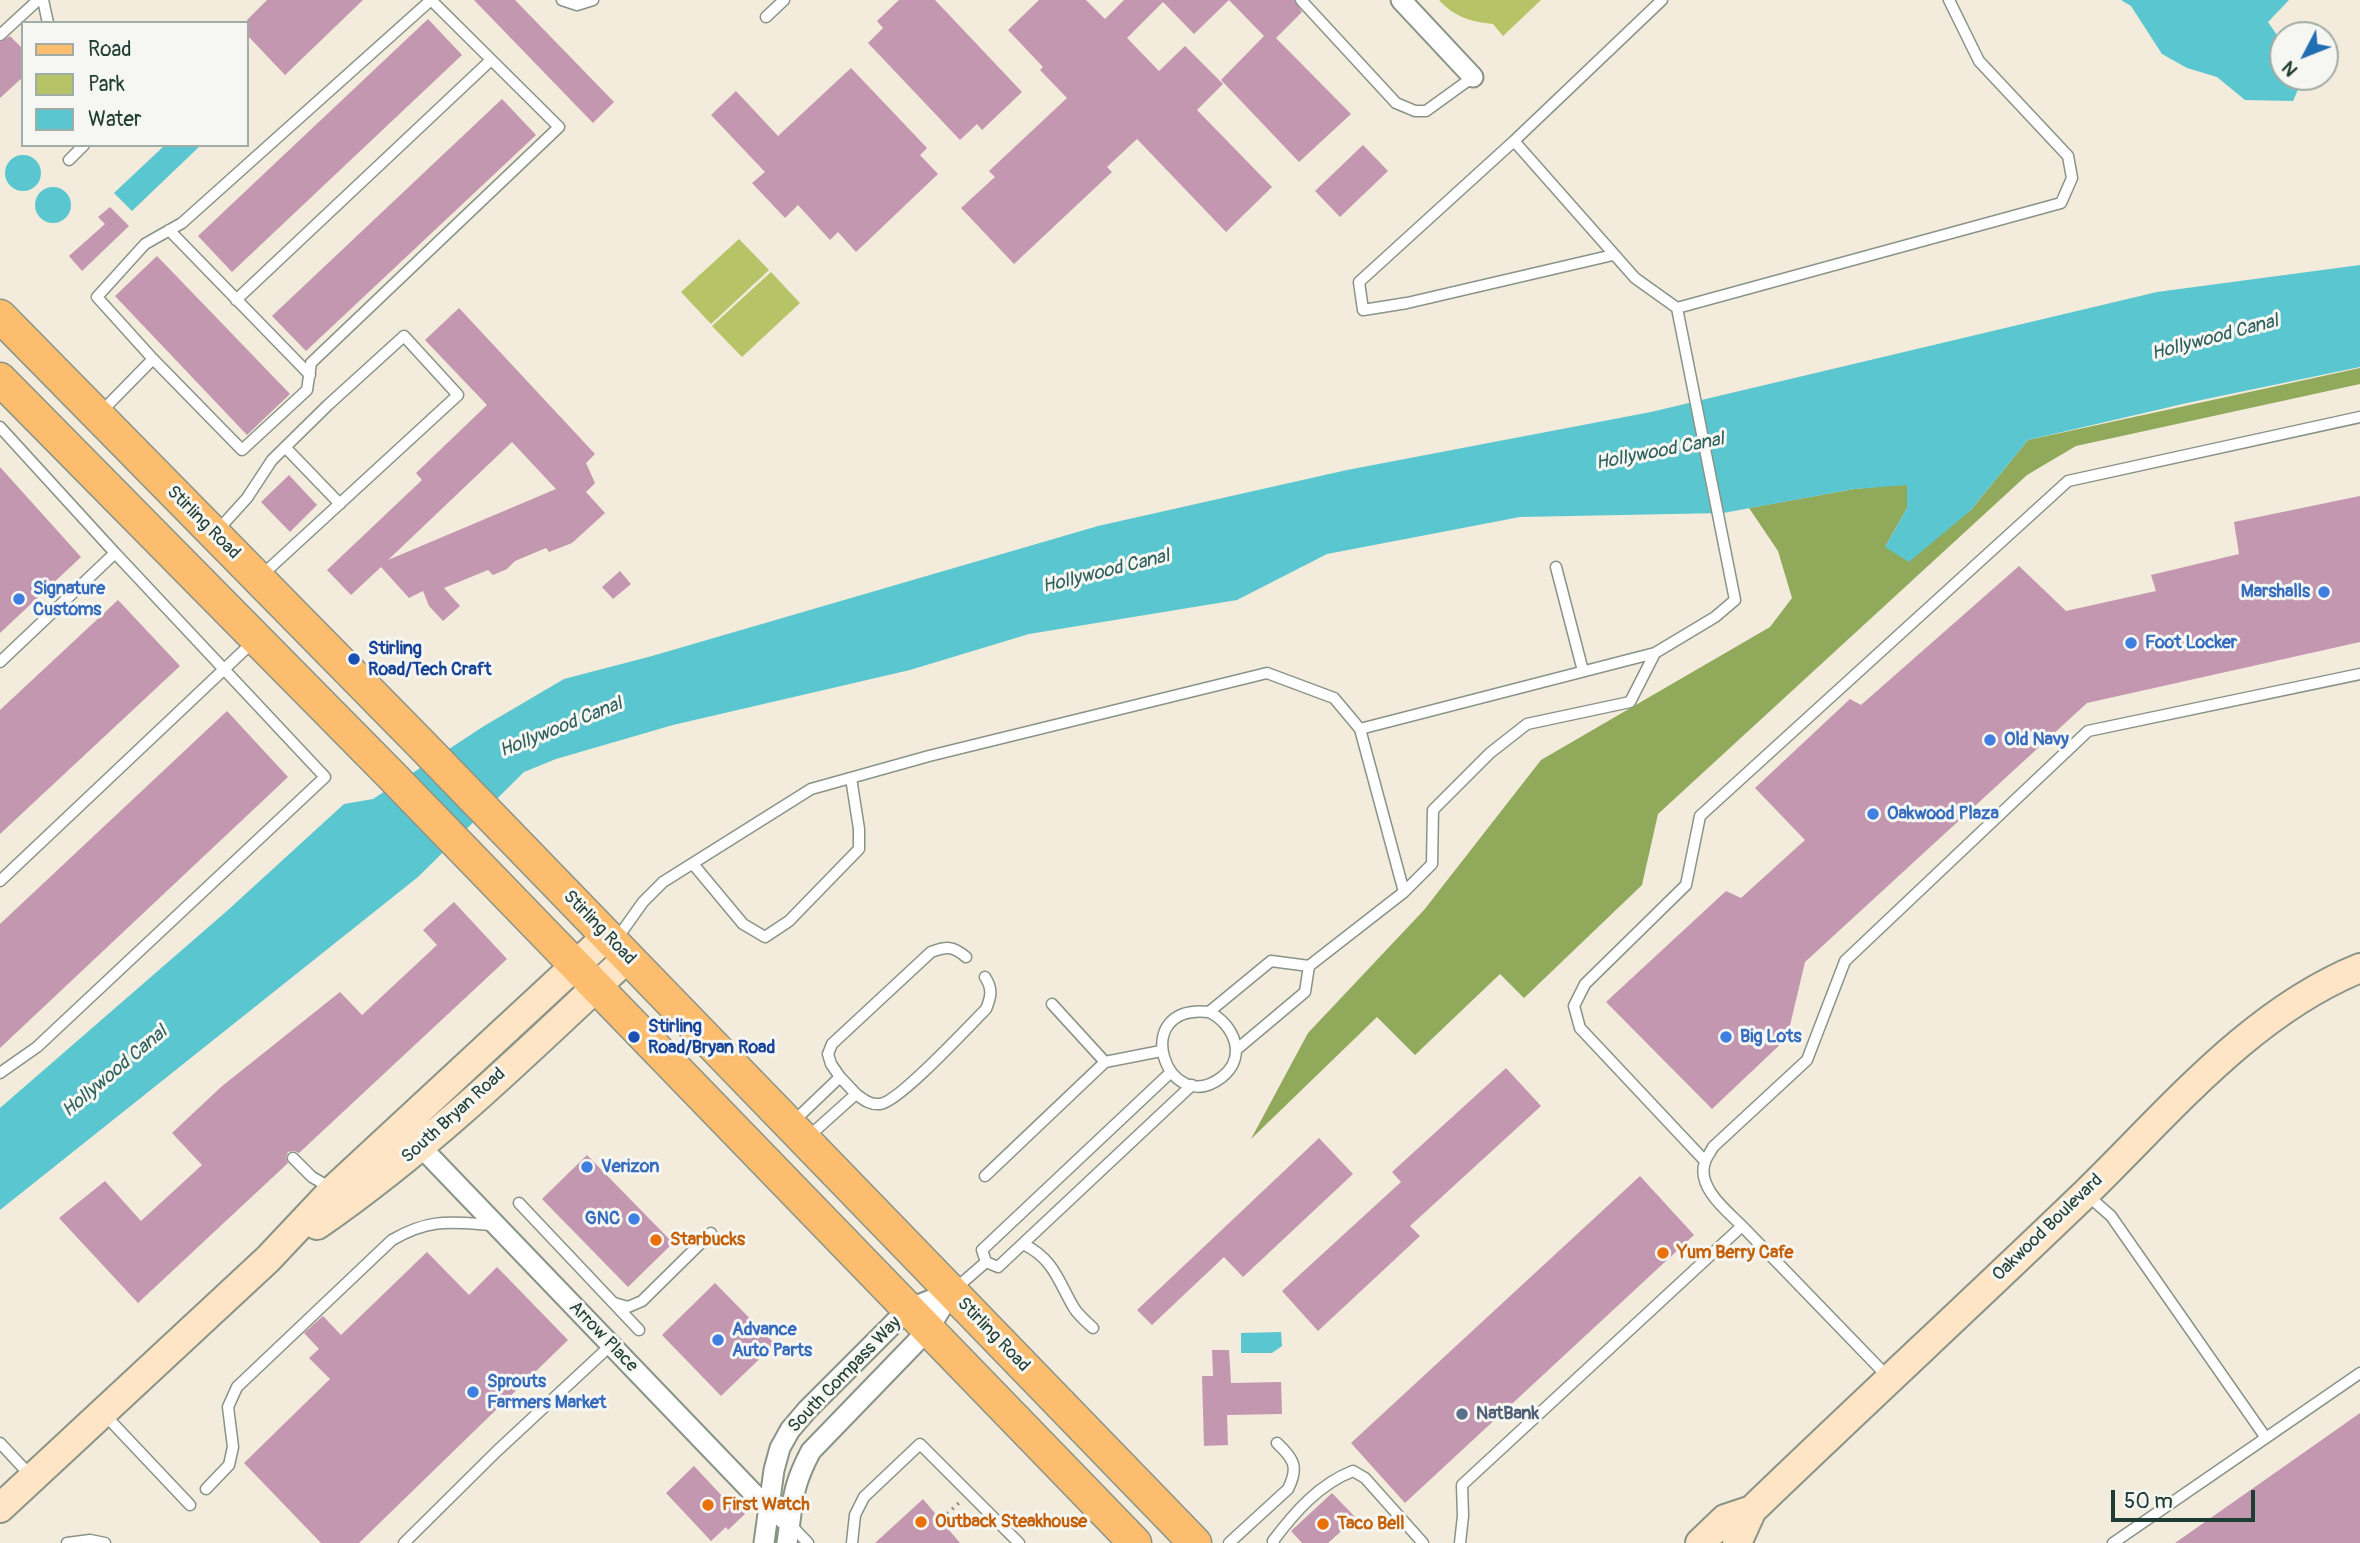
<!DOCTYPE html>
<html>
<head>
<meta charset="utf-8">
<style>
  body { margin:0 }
  #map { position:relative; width:2360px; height:1543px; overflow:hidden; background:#f3ebdb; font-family:Pangolin,sans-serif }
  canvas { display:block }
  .legend { position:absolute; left:21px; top:21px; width:228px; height:126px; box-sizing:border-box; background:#f6f6f2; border:2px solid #a0aca6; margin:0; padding:9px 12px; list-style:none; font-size:21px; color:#1f3d34 }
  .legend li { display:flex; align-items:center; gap:14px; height:35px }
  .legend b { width:35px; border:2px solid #a0aca6 }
  .north { position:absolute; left:2269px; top:21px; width:70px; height:70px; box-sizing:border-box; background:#f6f6f2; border:2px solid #a0aca6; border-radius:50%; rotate:228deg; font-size:19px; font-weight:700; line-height:28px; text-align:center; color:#1f3d34 }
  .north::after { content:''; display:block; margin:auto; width:24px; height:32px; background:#1f6fb2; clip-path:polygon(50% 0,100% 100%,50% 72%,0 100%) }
  .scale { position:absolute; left:2111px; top:1490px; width:144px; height:32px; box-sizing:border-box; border:4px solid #1f3d34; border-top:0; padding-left:9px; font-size:21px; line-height:24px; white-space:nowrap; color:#1f3d34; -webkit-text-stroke:5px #f6f6f2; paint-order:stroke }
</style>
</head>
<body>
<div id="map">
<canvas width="2360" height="1543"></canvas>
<ul class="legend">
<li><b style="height:9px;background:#fcbd6f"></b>Road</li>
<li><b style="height:19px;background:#b6c366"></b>Park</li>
<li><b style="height:19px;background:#5ac7d0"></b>Water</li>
</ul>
<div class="north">N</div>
<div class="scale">50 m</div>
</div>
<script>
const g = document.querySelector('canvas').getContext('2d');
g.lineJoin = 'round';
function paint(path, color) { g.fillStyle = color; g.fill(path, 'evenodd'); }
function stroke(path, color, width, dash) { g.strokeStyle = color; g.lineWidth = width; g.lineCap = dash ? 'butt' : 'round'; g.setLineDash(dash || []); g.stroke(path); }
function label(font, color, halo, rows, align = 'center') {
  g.font = font + ' Pangolin,sans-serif'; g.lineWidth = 6; g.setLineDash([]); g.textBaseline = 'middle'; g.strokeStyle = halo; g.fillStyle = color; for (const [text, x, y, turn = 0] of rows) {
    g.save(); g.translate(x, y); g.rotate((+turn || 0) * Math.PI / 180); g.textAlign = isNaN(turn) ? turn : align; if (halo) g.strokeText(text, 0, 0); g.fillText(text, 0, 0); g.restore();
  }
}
const green = new Path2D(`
  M1439 0H1541L1503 36 1493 24C1472 22 1454 17 1439 0Z
  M739 239 769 270 711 324 681 292Z
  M771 272 800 303 742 357 712 326Z`);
const forest = new Path2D(`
  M2360 368V384L2076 446 2027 475 1658 814 1642 885 1524 998 1500 974 1415 1055 1377 1017 1251 1139 1308 1033 1424 910 1541 760 1770 627 1792 598 1778 551 1749 508 1854 489 1907 484V508L1885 547 1970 511 2028 440Z`);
const water = new Path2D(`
  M2121 0H2289L2268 22 2283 44V77L2303 78 2293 101 2245 100 2217 77 2187 68 2162 54 2131 6Z
  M165 145H201L132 211 114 193Z
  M5 173a18 18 0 1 1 36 0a18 18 0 1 1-36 0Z
  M35 205a18 18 0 1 1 36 0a18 18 0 1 1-36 0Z
  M2360 265V367L2187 403 2028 440 1970 511 1909 562 1885 547 1907 508V485L1854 489 1723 513 1520 517 1327 554 1237 600 1029 634 910 670 673 725 556 759 524 772 418 877 0 1210V1108L228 910 344 804 373 799 484 726 564 679 652 656 1098 526 1347 470 1651 412 2157 292Z
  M1281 1332 1282 1346 1272 1353H1241V1333Z`);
const building = new Path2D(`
  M267 0H363L285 75 247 35V20Z
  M474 0H515L614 102 593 123Z
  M899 0H935L1022 92 982 130 977 124 960 140 868 43 883 28 877 21Z
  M1039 0H1086L1105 19 1124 0H1294L1302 12 1276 38 1351 114 1299 162 1221 80 1264 36 1229 0 1194 34 1163 2 1127 38 1159 71 1185 46 1223 84 1197 110 1272 187 1226 232 1137 139 1107 167 1112 172 1014 264 961 208 995 177 989 171 1067 98 1040 70 1043 67 1008 30Z
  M428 19 462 55 232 272 198 236Z
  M10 36 23 49V77L0 98V42Z
  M851 68 927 148 920 155 938 174 856 252 838 232 830 240 798 205 785 218 752 183 765 172 711 115 736 91 778 136Z
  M502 99 536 135 306 351 272 316Z
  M1363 145 1388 171 1340 217 1315 191Z
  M110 207 129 226 82 271 69 256 105 224 98 217Z
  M157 256 290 394 247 435 115 296Z
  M459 308 595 454 586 463 595 483 586 492 605 513 572 543 549 552 546 548 515 561 507 569 493 575 488 570 444 588 460 606 443 621 429 606 423 591 409 598 381 567 351 595 327 570 422 480 416 473 487 405 425 340ZM512 442 556 489 388 560Z
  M0 467 81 557 0 633Z
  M289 475 317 505 290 532 261 502Z
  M2360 496V642L2087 703 1805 962 1787 1038 1712 1109 1606 1002 1726 891 1741 898 1805 840 1755 788 1850 699 1861 705 2019 566 2066 611 2156 591 2151 575 2239 554 2234 522Z
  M620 571 631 584 613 599 602 587Z
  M118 600 180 666 0 834V710Z
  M227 711 288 777 0 1048V924Z
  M454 902 507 959 299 1153 294 1151 288 1152 286 1157 288 1163 138 1303 59 1218 105 1181 141 1221 202 1165 172 1133 221 1087 340 992 362 1015 437 945 423 930Z
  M1506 1068 1541 1106 1410 1226 1420 1236 1318 1331 1282 1291 1401 1182 1392 1172Z
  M1319 1138 1353 1174 1243 1277 1224 1257 1152 1325 1137 1310Z
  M587 1155 673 1243 628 1287 542 1199Z
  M1640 1176 1694 1235 1405 1503 1351 1443Z
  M427 1252 469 1295 497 1267 568 1340 359 1543H321L244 1463 330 1379 309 1358 319 1349 304 1333 323 1316 341 1335Z
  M715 1283 775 1344 721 1396 662 1335Z
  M1212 1350H1229L1231 1383 1281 1382 1282 1414 1227 1415 1228 1445 1204 1446 1202 1376H1213Z
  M2360 1413V1543H2175L2279 1470Z
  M694 1466 723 1497 726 1493 745 1514 728 1530 726 1527 711 1541 666 1493Z
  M1332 1493 1356 1518 1328 1543H1302L1291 1531Z
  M923 1499 960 1543H875Z`);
const path = new Path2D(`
  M947 1514 960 1502`);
const lane = new Path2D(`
  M43 0 48 23
  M562 0 577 5 593 0
  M1301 0 1396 103 1415 111H1426L1473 77
  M766 17 784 0
  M0 35 38 0
  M1514 141 1359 282 1363 310 1407 303 1613 255
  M69 160 84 145
  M169 230 310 375
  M236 300 491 60
  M1677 308 2061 203 2072 178 2068 156 1979 61 1949 0
  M100 413 153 359 242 450 307 390 311 363 559 127 431 0 182 223 145 244 97 297 153 359
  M0 427 115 553
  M285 447 340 504
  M218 530 247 498 272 460 328 405 404 336 458 395 261 576
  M1556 567 1583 671
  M1655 653 1715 617 1735 600 1677 308 1635 278 1514 141 1662 0
  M0 662 115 553 325 777 37 1047 0 1073
  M1360 729 1655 653 1630 702 1527 724 1490 753 1433 810 1432 864 1404 892
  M693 864 743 924 765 937 789 921 859 849V829L851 778
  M0 881 254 641
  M616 940 643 902 663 882 811 789 929 756 1267 673 1334 698 1360 729 1404 892 1309 966
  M1052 1004 1105 1062
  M1209 1012C1234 1024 1248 1057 1222 1077 1167 1120 1127 1003 1209 1012L1271 961 1309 966 1305 992 1236 1050
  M1170 1073 982 1250 986 1262 998 1267 1192 1085
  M840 1077 856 1094
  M794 1121 840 1077 831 1064 828 1054 832 1044 931 952C947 946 953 946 966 957
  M808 1137 856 1094C864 1100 870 1105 880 1104 899 1102 968 1027 986 1009 991 997 993 989 985 977
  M293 1158 312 1177 331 1188
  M1705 1161 1580 1028 1574 1006 1585 984 1686 885 1700 816 2068 481 2360 417
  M985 1176 1105 1062 1161 1051
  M2086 1194 2111 1216 2266 1438
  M519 1203 639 1330
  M1742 1226C1727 1211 1696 1187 1705 1162 1706 1157 1711 1152 1713 1147L1807 1060 1845 961 2088 731 2360 674
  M1023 1244C1054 1259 1058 1281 1074 1308 1079 1316 1087 1322 1093 1328
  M955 1289 986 1262
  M614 1303 628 1307 642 1301 711 1233
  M104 1414 190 1505
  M0 1443 30 1475
  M206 1489 229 1465 233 1447 228 1407 237 1387 392 1240C430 1218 450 1222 492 1225
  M789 1523 808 1543
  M67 1543 90 1540 105 1543
  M404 1543 497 1451 611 1345
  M852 1543 855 1515 864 1497 920 1444 1019 1543
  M1229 1543 1288 1489C1299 1467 1294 1459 1277 1443
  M1274 1543 1273 1541C1294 1513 1319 1484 1353 1471L1365 1478 1423 1543
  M1460 1543 1463 1516 1462 1485 1742 1226 1889 1378
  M2113 1543 2360 1373`);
const street = new Path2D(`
  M1401 0 1473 77
  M421 1147 756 1496 789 1523
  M764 1543 774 1470 780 1448 790 1430 807 1410 908 1309 951 1292
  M787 1543C793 1504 791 1488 811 1451L928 1330 951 1292`);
const secondary = new Path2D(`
  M317 1225C430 1147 528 1051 628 957
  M0 1508 268 1259 333 1190 607 936
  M1700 1543 1725 1519 1752 1510
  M1737 1543 1752 1510C1863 1403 1976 1299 2087 1192 2170 1111 2251 1012 2360 968`);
const primary = new Path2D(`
  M0 316 421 744 1195 1543
  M0 379 392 776 1135 1543`);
const markers = [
  [2324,592,7,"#3f7fe0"],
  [19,599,7,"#3f7fe0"],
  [2131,643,7,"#3f7fe0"],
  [354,659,7,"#1a4fb4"],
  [1990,740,7,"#3f7fe0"],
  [1873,814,7,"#3f7fe0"],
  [634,1037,7,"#1a4fb4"],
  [1726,1037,7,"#3f7fe0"],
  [587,1167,7,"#3f7fe0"],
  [634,1219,7,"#3f7fe0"],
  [656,1240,7,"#e8710a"],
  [1663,1253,7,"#e8710a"],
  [718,1340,7,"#3f7fe0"],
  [473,1392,7,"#3f7fe0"],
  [1462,1414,7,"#5c6f8a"],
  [708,1505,7,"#e8710a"],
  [921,1522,7,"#e8710a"],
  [1323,1524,7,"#e8710a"]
];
const streetNames = [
  ["Stirling Road",203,523,45],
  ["Stirling Road",599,928,46],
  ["South Bryan Road",454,1116,-42],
  ["Oakwood Boulevard",2048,1228,-44],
  ["Stirling Road",993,1335,46],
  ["Arrow Place",603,1337,46],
  ["South Compass Way",845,1375,-46]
];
const shopNames = [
  ["Signature",33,589],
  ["Customs",33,610],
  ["Marshalls",2310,592,"right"],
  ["Foot Locker",2145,643],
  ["Old Navy",2004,740],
  ["Oakwood Plaza",1887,814],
  ["Big Lots",1740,1037],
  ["Verizon",601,1167],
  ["GNC",620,1219,"right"],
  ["Advance",732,1330],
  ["Auto Parts",732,1351],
  ["Sprouts",487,1382],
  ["Farmers Market",487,1403]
];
const transitNames = [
  ["Stirling",368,649],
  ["Road/Tech Craft",368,670],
  ["Stirling",648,1027],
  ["Road/Bryan Road",648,1048]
];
const foodNames = [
  ["Starbucks",670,1240],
  ["Yum Berry Cafe",1677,1253],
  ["First Watch",722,1505],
  ["Outback Steakhouse",935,1522],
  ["Taco Bell",1337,1524]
];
const serviceNames = [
  ["NatBank",1476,1414]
];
const waterNames = [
  ["Hollywood Canal",2215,338,-15],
  ["Hollywood Canal",1660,452,-11],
  ["Hollywood Canal",1106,572,-14],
  ["Hollywood Canal",561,728,-22],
  ["Hollywood Canal",115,1072,-40]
];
paint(green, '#b6c366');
paint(forest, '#90a95b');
paint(water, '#5ac7d0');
paint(building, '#c397af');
stroke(lane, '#899488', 13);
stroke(street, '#899488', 23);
stroke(secondary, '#899488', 32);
stroke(primary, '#899488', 35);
stroke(path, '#899488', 3.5, [2, 5]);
stroke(lane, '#fff', 10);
stroke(street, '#fff', 19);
stroke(secondary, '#fee5c5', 28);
stroke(primary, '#fcbd6f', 32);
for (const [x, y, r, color] of markers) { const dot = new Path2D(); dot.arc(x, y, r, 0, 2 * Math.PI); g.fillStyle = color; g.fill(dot); stroke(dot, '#f6f6f2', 2.5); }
label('18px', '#1f3d34', '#f6f6f2', streetNames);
label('bold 18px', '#366cbe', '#f6f6f2', shopNames, 'left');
label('bold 18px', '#164399', '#f6f6f2', transitNames, 'left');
label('bold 18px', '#c56008', '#f6f6f2', foodNames, 'left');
label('bold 18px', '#4e5e75', '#f6f6f2', serviceNames, 'left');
label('italic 19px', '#2e605b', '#f6f6f2', waterNames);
</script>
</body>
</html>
